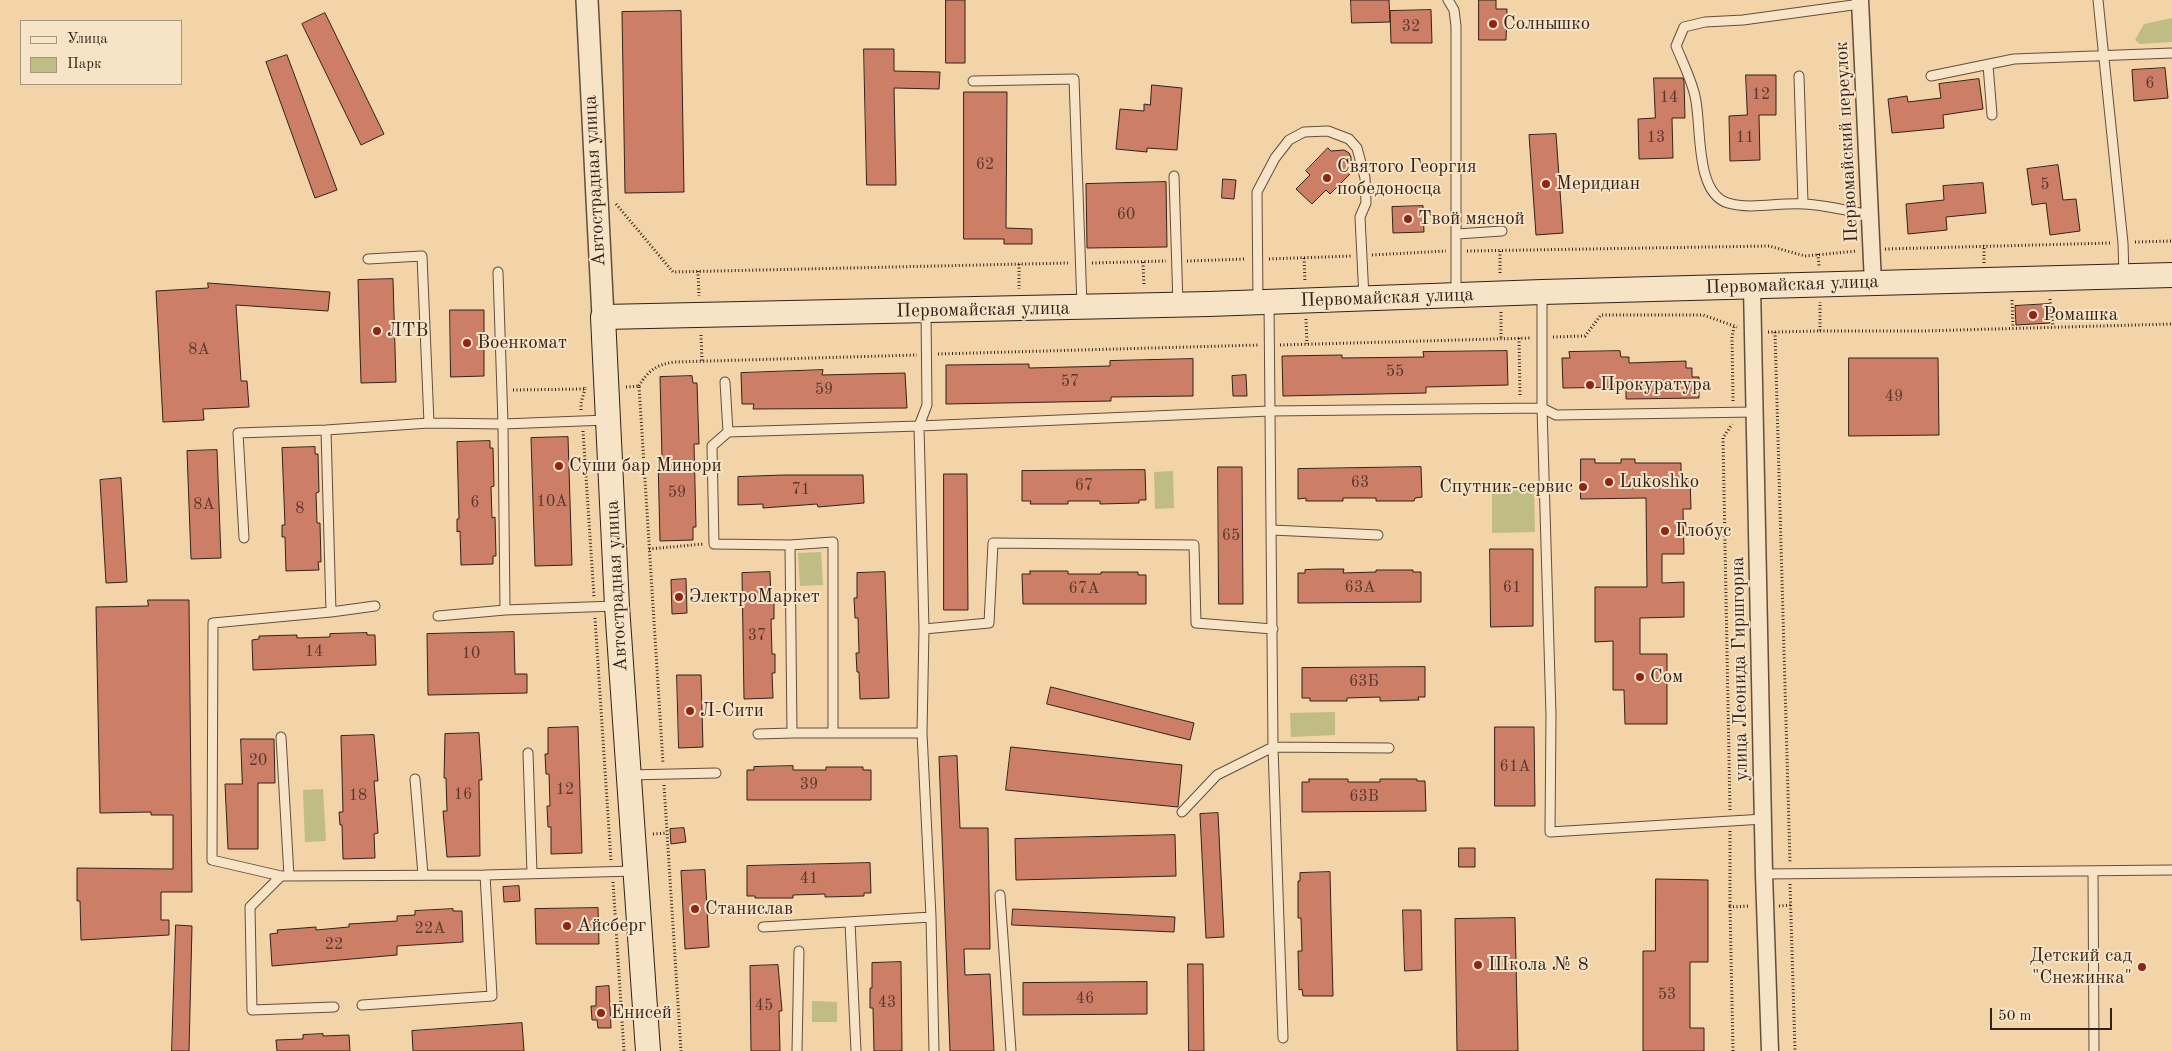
<!DOCTYPE html>
<html>
<head>
<meta charset="utf-8">
<style>
  body { margin:0 }
  #map { position:relative; width:2172px; height:1051px; overflow:hidden; background:#f2d4a8; font-family:"Old Standard TT",serif }
  canvas { display:block }
  .legend { position:absolute; left:20px; top:20px; width:162px; height:65px; box-sizing:border-box; background:#f7e3c6; border:1px solid #a99681; margin:0; padding:6px 9px; list-style:none; font-size:15px; color:#33221a }
  .legend li { display:flex; align-items:center; gap:10px; height:25px }
  .legend b { width:25px; border:1px solid #a99681 }
  .scale { position:absolute; left:1990px; top:1008px; width:122px; height:22px; box-sizing:border-box; border:2px solid #33221a; border-top:0; padding-left:6px; font-size:15px; line-height:18px; white-space:nowrap; color:#33221a; -webkit-text-stroke:4px #f7e3c6; paint-order:stroke }
</style>
</head>
<body>
<div id="map">
<canvas width="2172" height="1051"></canvas>
<ul class="legend">
<li><b style="height:6px;background:#f7e3c6"></b>Улица</li>
<li><b style="height:14px;background:#bfbc84"></b>Парк</li>
</ul>
<div class="scale">50 m</div>
</div>
<script>
const g = document.querySelector('canvas').getContext('2d');
g.lineJoin = 'round';
function paint(path, color) { g.fillStyle = color; g.fill(path, 'evenodd'); }
function stroke(path, color, width, dash) { g.strokeStyle = color; g.lineWidth = width; g.lineCap = dash ? 'butt' : 'round'; g.setLineDash(dash || []); g.stroke(path); }
function label(font, color, halo, rows, align = 'center') {
  g.font = font + ' "Old Standard TT",serif'; g.lineWidth = 4; g.setLineDash([]); g.textBaseline = 'middle'; g.strokeStyle = halo; g.fillStyle = color; for (const [text, x, y, turn = 0] of rows) {
    g.save(); g.translate(x, y); g.rotate((+turn || 0) * Math.PI / 180); g.textAlign = isNaN(turn) ? turn : align; if (halo) g.strokeText(text, 0, 0); g.fillText(text, 0, 0); g.restore();
  }
}
const green = new Path2D(`
  M2172 18V42L2140 44 2135 40 2144 24Z
  M1173 471 1174 508 1155 509 1154 472Z
  M1492 488H1534L1535 532 1492 533Z
  M821 552 823 585 800 586 798 553Z
  M1335 712V735L1291 737 1290 713Z
  M323 789 326 841 305 842 303 790Z
  M812 1001 837 1002V1022H812Z`);
const building = new Path2D(`
  M946 0H965V63H946Z
  M1351 0H1389L1390 22 1352 23Z
  M1479 0H1496V9H1507L1506 40H1479Z
  M1431 10 1432 43H1391L1390 11Z
  M681 11 684 192 625 193 622 12Z
  M325 13 384 134 361 145 302 24Z
  M864 49H894V71L940 72 939 89 894 88 896 185H867Z
  M287 55 337 190 315 198 266 62Z
  M2165 68 2168 98 2134 101 2132 70Z
  M1746 75H1776V115H1759L1760 160 1730 161 1729 116 1747 115Z
  M1654 78H1683L1684 81 1685 118H1672L1673 158 1639 159 1638 119 1655 118Z
  M1979 79 1983 109 1943 115 1944 128 1892 133 1888 99 1907 96 1908 102 1941 98 1939 84Z
  M1152 85 1182 88 1177 150 1147 148V152L1116 149 1120 109 1144 111V104L1150 105Z
  M964 92H1007L1006 228 1032 229V244H1004V239H964Z
  M1556 134 1563 233 1536 235 1529 135Z
  M1328 148 1331 151 1344 150 1349 153 1351 157V173L1330 194 1326 190 1312 204 1296 189 1310 175 1306 171Z
  M2058 165 2063 200 2076 199 2080 231 2050 235 2046 203 2032 205 2027 169Z
  M1223 179 1236 180 1234 199 1222 198Z
  M1166 182 1167 247 1087 248 1086 184Z
  M1983 183 1986 213 1946 217 1947 230 1908 234 1906 204 1944 200 1943 186Z
  M1423 206 1424 232 1393 233 1392 207Z
  M393 279 396 382 361 383 358 280Z
  M208 283 330 292 328 311 236 305 241 381H247L249 407 203 409 204 420 163 422 156 291 208 288Z
  M2049 304 2050 323 2016 325 2015 306Z
  M450 310H484V376L451 377Z
  M1507 351 1508 385 1426 387V393L1283 396 1282 356 1342 355V358L1424 357 1423 352Z
  M1620 351 1621 357H1629V363L1686 361V368H1692V377H1699V398L1626 399V387L1563 388 1562 358H1570L1569 352Z
  M1849 358H1938L1939 435 1849 436Z
  M1193 359V396L1111 397V401L946 404V365L1029 364V368L1110 366V361Z
  M823 370 822 375 905 373 907 408 753 409 754 404H742L741 373Z
  M1246 375 1247 396H1233L1232 376Z
  M692 376 693 383H697L699 444H694L696 527H693V540L660 541 658 458H662L660 377Z
  M568 437 572 565 535 566 531 438Z
  M490 441V448H493L494 486 491 487 492 518 495 517 496 556H493V564L461 565 460 531 457 532V519H459L457 442Z
  M315 447V454H318L319 492 316 493 317 523H320L321 562H318L319 570 286 571 285 537H282V525H285L282 448Z
  M217 450 221 558 191 559 187 451Z
  M1581 459H1595V463H1621V459H1635V463H1681V478H1690L1691 509H1683L1684 554H1662V583L1684 582V617L1640 618V654H1667V724H1625L1624 690H1613V641L1595 642V587H1647L1646 498 1581 499Z
  M1218 467H1242L1243 604H1219Z
  M1421 467 1422 497 1415 498 1414 501H1376V498H1343V501H1306V498L1298 499V469Z
  M1145 470 1146 500H1139V503L1100 504V501H1068V504H1030L1031 501H1022V471Z
  M944 474H967L968 610H944Z
  M784 475H863L864 503 818 507 817 504 763 508V504L738 505V477Z
  M121 478 127 582 106 583 100 480Z
  M1490 549H1533V626L1491 627Z
  M1322 569H1344L1343 573 1376 572V570H1413V572H1421V602L1298 603V573H1305V570Z
  M1030 571H1068V574H1101V572H1138V575H1146V604H1023L1022 574H1030Z
  M770 572 771 600H774V619H771L772 654H775V673H772L773 698 744 699 742 573Z
  M885 572 889 698 860 699 859 672H857L856 653H859L858 618H855L854 598H857V573Z
  M686 579 687 613 672 614 671 580Z
  M148 600H189L192 892H161V920H169V935L81 940 80 901H77V868L173 869V815H151V812L100 813 96 607 148 606Z
  M514 632 515 674H527V693L428 695 427 634Z
  M367 633V635H375L376 665 253 670 252 640 259 639V636L297 635V638L330 637V634Z
  M1425 667V697H1418L1419 700 1380 701V697L1347 698V701H1310V698H1302V668Z
  M677 675H701L703 747 679 748Z
  M1051 687 1194 723 1190 740 1047 704Z
  M578 727 582 853 551 854V827H548L547 806H550L549 774H546L545 754H548V728Z
  M1495 727H1534L1535 806H1495Z
  M479 733 482 780H479L480 856 447 857 443 811H447L446 778H444L445 734Z
  M374 735 378 781H374L378 833 374 834 375 858 343 859 342 825H340L339 812H343L341 736Z
  M241 739H274L275 783H258V849H228L225 784H242Z
  M1011 747 1182 765 1178 807 1006 790Z
  M957 756 960 828H988L990 949H964L965 975 990 974 994 1051H950L939 757Z
  M793 766V770H826V767H863V770H871V800H747V770H754V767Z
  M1309 779H1348V782H1380V779H1417V781H1425L1426 811 1302 812V782H1309Z
  M1218 813 1224 937 1206 938 1200 814Z
  M684 828 686 842 671 844 670 829Z
  M1175 835 1176 876 1016 880 1015 839Z
  M1459 848H1475V867H1459Z
  M870 863 871 893H864V896L825 897V894L793 895V898H755V896H747V866Z
  M705 870 709 947 685 949 681 871Z
  M1330 872 1333 996H1303L1302 989 1299 990 1298 951H1302L1301 918H1298V881H1300V873Z
  M1656 879 1708 880V962H1690V1028H1704V1051H1643V951H1655Z
  M519 886 520 901 504 902 503 887Z
  M598 908 599 944H536L535 909Z
  M453 909V911H462L463 942 397 946V955L272 966 270 934 278 933 277 930 316 927V930L349 927V924L397 921V916L415 915V911Z
  M1013 909 1175 917 1174 932 1012 925Z
  M1403 910H1421L1422 970 1405 971Z
  M1515 918 1518 1051H1457L1455 919Z
  M176 925 192 926 189 1051H172Z
  M901 962 902 1051H874L873 1008H870V988H872V963Z
  M1188 964H1203L1204 1051H1189Z
  M778 965 782 1011H779L780 1051H751L750 966Z
  M1147 982V1014L1023 1015V983Z
  M609 986 611 1028H598L597 1020H592L591 1006H596V987Z
  M522 1023 524 1051H413L412 1031Z
  M323 1034V1036L349 1035 350 1051H277L276 1040 303 1039V1035Z`);
const path = new Path2D(`
  M616 204 673 272 1068 263
  M2135 242 2172 241
  M1885 249 2111 243
  M1467 251 1769 246 1805 256 1857 251
  M1500 251V275
  M1818 254 1819 266
  M1372 255 1446 251
  M1304 258 1305 282
  M1269 259 1351 256
  M1187 261 1246 259
  M1143 262 1144 286
  M1092 263 1166 261
  M1984 263V245
  M1019 264V289
  M698 271 699 296
  M2050 299 2053 327
  M2012 300 2013 328
  M1501 312V338
  M1306 319 1307 344
  M1820 331H1923L2172 324
  M1768 332H1775L1790 863
  M1775 332 1820 331V302
  M701 335 702 361
  M1553 337 1585 336 1601 315H1703L1737 327
  M1519 338 1520 397
  M1280 345 1531 338
  M938 354 1259 345
  M639 386C648 370 658 364 675 362L917 355
  M626 387 639 386 663 763
  M513 390 585 389V387
  M1733 401 1732 337 1734 327
  M581 410V403L585 389
  M583 431 594 597
  M649 549 703 544
  M595 618 611 861
  M664 785 681 1051
  M1730 810 1723 438 1732 424
  M1730 831V907
  M653 834 667 833
  M613 882 624 1051
  M1790 884 1795 1051
  M1779 906 1791 905
  M1733 1051 1730 907 1750 906`);
const service = new Path2D(`
  M1448 0 1454 10 1456 26V293
  M2098 0 2123 243 2124 276
  M1860 4 1743 20 1705 22 1684 27 1676 46C1683 63 1691 79 1695 96 1702 124 1694 193 1728 203 1752 210 1779 202 1804 204 1826 205 1849 211 1871 215
  M1988 65 1992 115
  M1799 76 1803 203
  M1931 76 2014 59 2172 53
  M973 81 1074 79 1082 305
  M1174 176 1178 305
  M1457 234 1502 231
  M368 259 422 256 429 423
  M498 272 503 424 505 610
  M1542 292V408L1551 715 1550 832 1764 819
  M1258 302 1257 192 1275 158 1289 140 1304 132 1328 131 1349 139 1357 148 1365 178 1366 203 1360 217 1364 298
  M1269 302 1273 747 1283 1038
  M926 312 927 405 919 426 924 629 922 733 931 917 934 1051
  M725 382 728 432 919 426 1270 411 1542 408 1556 415 1755 412
  M326 430 331 612
  M728 432 712 446 714 544 790 545 833 542V733H922
  M1272 530 1378 535
  M244 538 238 433 326 430 429 423 503 424 607 420
  M790 545 792 733H833
  M375 606 331 612 213 623 212 860 281 876 485 875 635 871
  M438 616 505 610 615 606
  M924 629 989 623 993 543 1194 545 1196 623 1273 629
  M758 734 792 733
  M281 737 289 876
  M528 753 532 873
  M629 775 716 773
  M415 779 423 875
  M1182 812 1217 775 1273 747 1389 748
  M2093 871 2094 1051
  M1764 874 2172 870
  M281 876 250 907 252 1010 334 1007
  M1000 895 1011 1051
  M850 922 856 1051
  M763 927 931 917
  M362 1005 492 996 485 875
  M797 1051 799 951`);
const minor = new Path2D(`
  M1860 0 1873 283
  M1752 286 1764 874 1770 1051`);
const tertiary = new Path2D(`
  M587 0 603 317`);
const secondary = new Path2D(`
  M648 1051 617 606 603 317 1209 304 1542 292 2172 275`);
const markers = [
  [1493,24,5,"#8f2418"],
  [1327,178,5,"#8f2418"],
  [1546,184,5,"#8f2418"],
  [1408,219,5,"#8f2418"],
  [2033,315,5,"#8f2418"],
  [377,331,5,"#8f2418"],
  [467,343,5,"#8f2418"],
  [1590,385,5,"#8f2418"],
  [559,466,5,"#8f2418"],
  [1609,482,5,"#8f2418"],
  [1583,487,5,"#8f2418"],
  [1665,531,5,"#8f2418"],
  [679,597,5,"#8f2418"],
  [1640,677,5,"#8f2418"],
  [690,711,5,"#8f2418"],
  [695,909,5,"#8f2418"],
  [567,926,5,"#8f2418"],
  [1478,965,5,"#8f2418"],
  [2142,967,5,"#8f2418"],
  [601,1013,5,"#8f2418"]
];
const numberNames = [
  ["32",1411,27],
  ["6",2150,84],
  ["12",1761,95],
  ["14",1669,98],
  ["13",1656,138],
  ["11",1745,138],
  ["62",985,165],
  ["5",2045,185],
  ["60",1126,215],
  ["8А",199,350],
  ["55",1395,372],
  ["57",1070,382],
  ["59",824,390],
  ["49",1894,397],
  ["63",1360,483],
  ["67",1084,486],
  ["71",801,490],
  ["59",677,493],
  ["10А",552,502],
  ["6",475,503],
  ["8А",204,505],
  ["8",300,509],
  ["65",1231,536],
  ["63А",1360,588],
  ["61",1512,588],
  ["67А",1084,589],
  ["37",757,636],
  ["14",314,652],
  ["10",471,654],
  ["63Б",1364,682],
  ["20",258,761],
  ["61А",1515,767],
  ["39",809,785],
  ["12",565,790],
  ["16",463,795],
  ["18",358,796],
  ["63В",1364,797],
  ["41",809,879],
  ["22А",430,929],
  ["22",334,945],
  ["53",1667,995],
  ["46",1085,999],
  ["43",887,1003],
  ["45",764,1006]
];
const poiNames = [
  ["Солнышко",1503,24],
  ["Святого Георгия",1337,167],
  ["победоносца",1337,189],
  ["Меридиан",1556,184],
  ["Твой мясной",1418,219],
  ["Ромашка",2043,315],
  ["ЛТВ",387,331],
  ["Военкомат",477,343],
  ["Прокуратура",1600,385],
  ["Суши бар Минори",569,466],
  ["Lukoshko",1619,482],
  ["Спутник-сервис",1573,487,"right"],
  ["Глобус",1675,531],
  ["ЭлектроМаркет",689,597],
  ["Сом",1650,677],
  ["Л-Сити",700,711],
  ["Станислав",705,909],
  ["Айсберг",577,926],
  ["Детский сад",2132,956,"right"],
  ["\"Снежинка\"",2132,978,"right"],
  ["Школа № 8",1488,965],
  ["Енисей",611,1013]
];
const streetNames = [
  ["Первомайский переулок",1847,142,-93],
  ["Автострадная улица",595,181,-93],
  ["Первомайская улица",1792,285,-2],
  ["Первомайская улица",1387,298,-2],
  ["Первомайская улица",983,310,-1],
  ["Автострадная улица",617,586,-93],
  ["улица Леонида Гиршгорна",1740,669,-91]
];
paint(green, '#bfbc84');
paint(building, '#cc7e67');
stroke(building, '#33221a', 1);
stroke(service, '#634e3e', 11);
stroke(minor, '#634e3e', 19);
stroke(tertiary, '#634e3e', 24);
stroke(secondary, '#33221a', 26);
stroke(path, '#33221a', 3, [1, 2.5]);
stroke(service, '#f7e3c6', 9);
stroke(minor, '#f7e3c6', 16);
stroke(tertiary, '#f7e3c6', 21);
stroke(secondary, '#f7e3c6', 24);
for (const [x, y, r, color] of markers) { const dot = new Path2D(); dot.arc(x, y, r, 0, 2 * Math.PI); g.fillStyle = color; g.fill(dot); stroke(dot, '#f7e3c6', 2); }
label('16px', '#59392d', null, numberNames);
label('19px', '#33221a', '#f7e3c6', poiNames, 'left');
label('19px', '#33221a', '#f7e3c6', streetNames);
</script>
</body>
</html>
